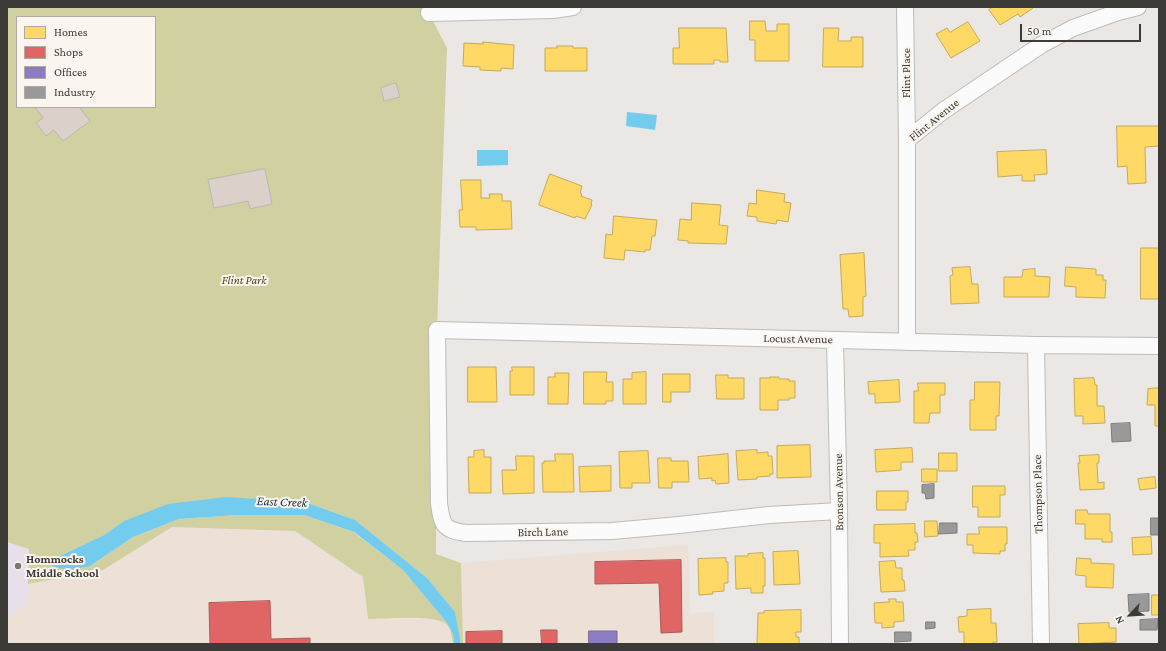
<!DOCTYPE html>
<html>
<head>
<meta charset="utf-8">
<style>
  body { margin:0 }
  #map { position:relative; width:1166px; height:651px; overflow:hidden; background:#eae7e4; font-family:"Crimson Pro",serif }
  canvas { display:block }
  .frame { position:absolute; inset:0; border:8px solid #3d3b38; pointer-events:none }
  .legend { position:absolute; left:16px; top:16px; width:140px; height:92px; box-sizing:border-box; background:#faf5ee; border:1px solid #aeaba5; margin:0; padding:5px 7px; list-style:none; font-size:12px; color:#3d3b38 }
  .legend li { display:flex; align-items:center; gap:8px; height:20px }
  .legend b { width:20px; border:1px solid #aeaba5 }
  .north { position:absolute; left:1110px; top:595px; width:40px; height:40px; -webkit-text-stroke:3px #faf5ee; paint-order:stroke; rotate:245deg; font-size:11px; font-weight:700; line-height:16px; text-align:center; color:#3d3b38 }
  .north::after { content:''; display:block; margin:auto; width:14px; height:18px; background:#3d3b38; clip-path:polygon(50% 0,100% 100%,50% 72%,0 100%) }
  .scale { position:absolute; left:1020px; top:24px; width:121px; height:18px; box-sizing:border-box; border:2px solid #3d3b38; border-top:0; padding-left:5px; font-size:12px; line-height:14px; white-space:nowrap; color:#3d3b38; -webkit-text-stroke:3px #faf5ee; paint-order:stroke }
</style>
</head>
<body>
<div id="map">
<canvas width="1166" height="651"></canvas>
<div class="frame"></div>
<ul class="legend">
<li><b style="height:11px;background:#ffd966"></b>Homes</li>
<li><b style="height:11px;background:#e06666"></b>Shops</li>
<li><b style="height:11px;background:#8e7cc3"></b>Offices</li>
<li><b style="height:11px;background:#999"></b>Industry</li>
</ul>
<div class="north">N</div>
<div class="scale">50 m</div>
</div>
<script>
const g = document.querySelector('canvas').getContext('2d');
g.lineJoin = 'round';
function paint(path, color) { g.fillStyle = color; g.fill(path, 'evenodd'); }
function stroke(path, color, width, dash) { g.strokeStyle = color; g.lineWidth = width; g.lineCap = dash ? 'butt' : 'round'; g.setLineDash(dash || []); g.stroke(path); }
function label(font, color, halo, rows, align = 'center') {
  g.font = font + ' "Crimson Pro",serif'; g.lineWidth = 4; g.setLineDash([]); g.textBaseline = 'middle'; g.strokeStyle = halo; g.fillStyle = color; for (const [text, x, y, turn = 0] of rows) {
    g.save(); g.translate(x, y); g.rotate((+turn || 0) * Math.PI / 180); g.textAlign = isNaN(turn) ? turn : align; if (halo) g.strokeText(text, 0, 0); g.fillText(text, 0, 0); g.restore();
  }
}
const commercial = new Path2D(`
  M172 527 295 531 363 577 368 619 462 618 461 563 688 545 690 614 714 611V644H7V617L11 616 28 600V584L103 570Z`);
const education = new Path2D(`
  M7 542 29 549 28 600 11 616 7 617Z`);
const green = new Path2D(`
  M7 7H428L429 13 447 48 437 328 436 554 461 563 463 644H461L455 612 427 578 355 520 305 502 124 521 104 535 54 559 49 564 90 566 133 537 179 519 238 515H304L353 532 403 570 447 623 453 634 454 644C451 639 452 629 446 624 434 614 384 619 368 619L363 577 295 531 172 527 103 570 28 584 29 549 7 542ZM17 17H155V107H17Z`);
const water = new Path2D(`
  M627 112 657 115 655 130 626 126Z
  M477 150H508V165L477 166Z
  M226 497 305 502 355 520 427 578 455 612 461 644H454L453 634 447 623 403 570 354 532 304 515H238L179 519 133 537 90 566 69 570 55 567 49 564 54 559 104 535 124 521 168 504Z`);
const homes = new Path2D(`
  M993 7H1032L1033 8 1020 17 1018 14 1000 25 989 10Z
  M750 21H765L766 31H777V24H789V61H755V40H750Z
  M968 22 980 41 951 58 936 34 947 28 950 32Z
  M679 28H726L728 62H720V60H714V64H673V48H679Z
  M824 28H839L838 41H851V37H863V67H823Z
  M483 42 514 45 513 69 501 68V71L480 70V67L463 66 464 43 483 44Z
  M557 46H573V48H587V71H545V48H557Z
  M1117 126H1159V146L1145 147 1146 183 1128 184 1127 166 1118 167Z
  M1046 150 1047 174 1034 175 1035 181H1022V175L998 177 997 152Z
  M550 174 582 186 580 193 582 194 581 196 592 200 591 204 592 205 585 219 576 216 575 218 539 205Z
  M461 180H481V198H490L489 194H502V201H511L512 229 476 230V227H460L459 210H462Z
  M757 190 785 194 784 202 791 203 788 222 777 220 776 224 757 221V217L747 216 749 203 756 204Z
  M692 203 721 205 719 225 728 226 726 244 688 243V241L678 240 680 219 691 220Z
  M614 216 657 220 655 236H652L650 250H645V252L625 250 624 260 604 258 606 234 612 235Z
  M1141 248H1159V299H1141Z
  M864 253 866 296 863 297V316L849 317 848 309H843L840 255Z
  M970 267 972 284H978L979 303 951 304 950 276 953 275 952 268Z
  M1066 267 1096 269V275H1103V280H1106L1105 298 1076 297V287L1065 286Z
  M1035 269V276L1050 277 1049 297H1004V277H1022L1023 270Z
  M468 367H496L497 402H468Z
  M512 367H534V395H510V371H512Z
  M584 372H607L606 382H613V401H606V404H584Z
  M646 372V404H623V379H632V373Z
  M555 373H569L568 404H548V377H555Z
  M663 374H690V392H671V402H663Z
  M716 375H728V378H744V399H717Z
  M770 377H779V379H789V381H795V398H789V400H778V410H760V378H770Z
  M1094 378 1095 385H1097V406H1104L1105 423 1083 424V416H1075L1074 379Z
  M899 380 900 402 875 403V394H869L868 382Z
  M975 382H1000L999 416H996V430H970V400H974Z
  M918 383H945V395H940V413H930L929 423H914V391H918Z
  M1155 388H1159V426H1155V405H1147L1148 389Z
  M810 445 811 477 777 478V446Z
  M912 448 913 462H901V470L876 472 875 450Z
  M484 450V457H491V493H469L468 457H474V451Z
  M757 450V453L768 452V456H772L773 474H770V476L757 477V479L738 480 736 451Z
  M648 451 650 483H632V488H620L619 452Z
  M939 453H957V471H939Z
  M555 454H573L574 492H543L542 463H544V461H555Z
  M728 454 729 483 716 484 715 480 712 481V478L699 479 698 457Z
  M1099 455V463H1097L1098 483 1104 482V489L1080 490 1078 463H1080L1079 456Z
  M516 456H534V493L503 494 502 470H516Z
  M658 458H671V461H688L689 482H672V488H659Z
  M611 466V491L580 492 579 467Z
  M922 469H937V482H922Z
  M1155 477 1156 488 1140 490 1138 479Z
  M973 486H1005V495H1000V517H978V507H973Z
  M877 491H908V502H906V510H877Z
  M1076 510H1087L1088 514H1110V532H1112V542H1102V539H1085V524H1076Z
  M925 521H937L938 536 925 537Z
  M915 524V533H917L918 542H915V550H908L909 556 880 557V543H874V525Z
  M979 527H1007V544H1005V551H1000V554L973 553V545H967V534H979Z
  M1151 537 1152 554 1133 555 1132 538Z
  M798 551 800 584 774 585 773 552Z
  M763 553V558H765V586H763V593H751V588L736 589 735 556H748V554Z
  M726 558V562H728V583H724V591L712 592 713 594 699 595 698 559Z
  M1077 558 1091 559V563L1114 564 1113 588 1086 587V576L1076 575Z
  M895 561 896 568H902V580H904L905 591 881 592 879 562Z
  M1152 595H1159V615H1152Z
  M889 599H896V602H903L904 621 894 622V627L882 628V623H875L874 603 889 602Z
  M991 609V623H996L997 642H993V644H964V632H959L958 617 967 616V610Z
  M801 610V632H796V637H799V644H757L758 613H764V611Z
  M1109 623V628H1116V642L1079 644 1078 624Z`);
const shops = new Path2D(`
  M681 560 682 632 661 633 659 583 595 584V562Z
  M270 601 271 639 310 638V644H210L209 603Z
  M541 630H557V644H542Z
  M502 631V644H466V632Z`);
const offices = new Path2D(`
  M589 631H617V644H589Z`);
const industry = new Path2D(`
  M1130 423 1131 441 1112 442 1111 424Z
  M934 484V498L926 499 925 493H922V485Z
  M1151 518H1159V535H1151Z
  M940 523H957V533L939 534Z
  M1149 594V611L1129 612 1128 595Z
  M1158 619 1157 630H1140V620Z
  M926 622H935V628L926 629Z
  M895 632H911V641L895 642Z`);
const building = new Path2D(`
  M396 83 400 97 384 101 381 88Z
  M35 107H79L90 121 63 141 54 130 46 136 36 123 43 118Z
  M265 169 272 204 250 209 248 201 214 208 208 180Z`);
const minor = new Path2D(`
  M905 7 907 140
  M429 13 553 10 573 7
  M835 340 839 511 840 644
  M907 342V140L943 111 1041 45 1073 28 1118 12 1138 7
  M1036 345 1041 644
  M839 511 769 515 679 525 612 531 466 533C443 530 442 525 439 503L437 330 1036 345 1159 346`);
const markers = [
  [18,566,4,"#7a7774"]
];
const streetNames = [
  ["Flint Place",906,73,-90],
  ["Flint Avenue",934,120,-39],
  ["Locust Avenue",798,339,1],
  ["Bronson Avenue",839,492,-91],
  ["Thompson Place",1038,494,-91],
  ["Birch Lane",543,532,-1]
];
const parkNames = [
  ["Flint Park",244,280]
];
const poiNames = [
  ["Hommocks",26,559],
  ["Middle School",26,573]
];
const waterNames = [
  ["East Creek",282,502,2]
];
paint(commercial, '#ede0d7');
paint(education, '#e7e0ea');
paint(green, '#d0d0a1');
paint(water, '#73ccee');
paint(homes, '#ffd966');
stroke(homes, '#c5aa58', 1);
paint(shops, '#e06666');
stroke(shops, '#af5958', 1);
paint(offices, '#8e7cc3');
stroke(offices, '#766899', 1);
paint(industry, '#999');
stroke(industry, '#7d7d7c', 1);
paint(building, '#dcd0ca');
stroke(building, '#bab8b6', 1);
stroke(minor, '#bdbcb9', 18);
stroke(minor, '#fcfbfb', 16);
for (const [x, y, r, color] of markers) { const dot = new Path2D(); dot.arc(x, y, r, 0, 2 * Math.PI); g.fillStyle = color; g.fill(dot); stroke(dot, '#faf5ee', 1.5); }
label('12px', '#3d3b38', '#faf5ee', streetNames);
label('italic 12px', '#46471b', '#faf5ee', parkNames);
label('bold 12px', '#3d3b38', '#faf5ee', poiNames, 'left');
label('italic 13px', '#1c313a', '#faf5ee', waterNames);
</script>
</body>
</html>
